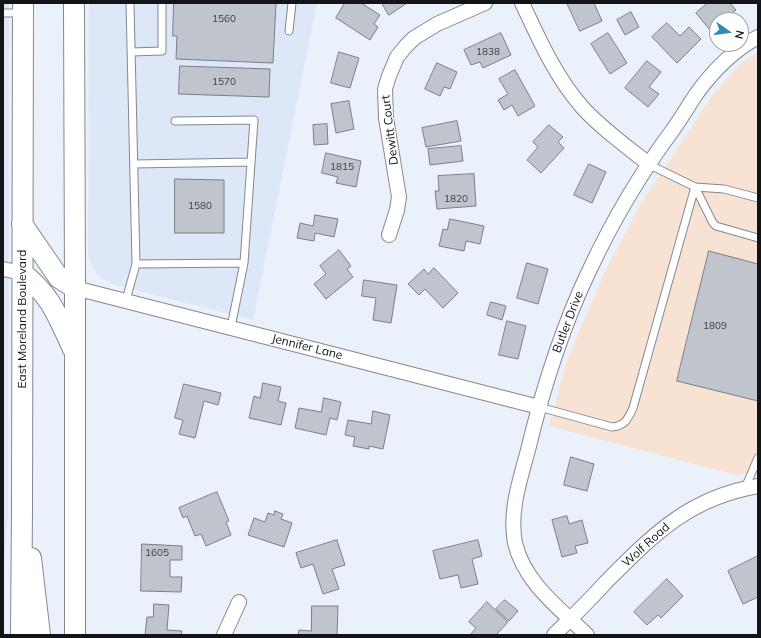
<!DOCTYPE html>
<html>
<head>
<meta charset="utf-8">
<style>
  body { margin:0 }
  #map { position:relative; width:761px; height:638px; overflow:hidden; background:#ebf1fa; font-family:Mulish,sans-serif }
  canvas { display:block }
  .frame { position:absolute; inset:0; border:4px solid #121417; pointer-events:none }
  .north { position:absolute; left:709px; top:12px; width:40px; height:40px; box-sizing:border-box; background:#fff; border:1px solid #a0a1a2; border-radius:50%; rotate:104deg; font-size:11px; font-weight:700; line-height:16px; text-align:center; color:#121417 }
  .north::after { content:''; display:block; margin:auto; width:14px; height:18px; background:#3089b7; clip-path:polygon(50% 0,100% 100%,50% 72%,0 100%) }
</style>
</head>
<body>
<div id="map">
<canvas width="761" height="638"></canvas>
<div class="frame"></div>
<div class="north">N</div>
</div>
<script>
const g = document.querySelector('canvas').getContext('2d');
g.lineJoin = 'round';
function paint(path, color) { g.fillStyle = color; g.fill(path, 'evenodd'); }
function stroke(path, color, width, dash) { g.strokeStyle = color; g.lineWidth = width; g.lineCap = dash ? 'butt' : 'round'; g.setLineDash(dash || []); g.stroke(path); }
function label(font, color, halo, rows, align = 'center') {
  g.font = font + ' Mulish,sans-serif'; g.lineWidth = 3; g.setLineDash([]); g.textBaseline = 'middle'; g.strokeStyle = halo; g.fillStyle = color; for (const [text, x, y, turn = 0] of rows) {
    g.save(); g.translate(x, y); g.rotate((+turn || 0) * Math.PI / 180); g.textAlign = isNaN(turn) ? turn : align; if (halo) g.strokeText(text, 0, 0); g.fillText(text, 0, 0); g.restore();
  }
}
const built = new Path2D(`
  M3 3H9L8 517 3 574Z
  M89 3H317L253 320 112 284 103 279 97 274 91 264 88 254Z`);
const education = new Path2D(`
  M758 52V471L736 475 549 426 567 360 603 276 640 205 714 93 741 63Z`);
const building = new Path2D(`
  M174 3H276L273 63 176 59 177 36H173Z
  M345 3H361L380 15 374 24 378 27 370 40 336 18Z
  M382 3H407L389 15Z
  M567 3H594L602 21 580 31Z
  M708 3H730L736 10 723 20H717V25L710 30 696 13Z
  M631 12 639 27 625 35 617 20Z
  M667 23 680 36 689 27 701 39 677 63 652 37Z
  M501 33 511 55 483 68 480 62 471 65 464 50Z
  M608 33 627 63 610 74 591 44Z
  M339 52 359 58 350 88 331 83Z
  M647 61 661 72 649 87 659 94 648 107 625 88Z
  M437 63 457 72 450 89 444 87 440 96 425 89Z
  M180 66 270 69 269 97 179 94Z
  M515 70 535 106 518 116 512 105 504 110 498 100 508 94 499 79Z
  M349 101 354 129 336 133 331 104Z
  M457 121 461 141 426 147 422 128Z
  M327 124 328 144 314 145 313 125Z
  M549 125 563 137 558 142 564 148 541 173 527 160 538 147 533 142Z
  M461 146 463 161 430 165 428 149Z
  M326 153 361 161 356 187 336 183 338 177 322 173Z
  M589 164 606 172 592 203 574 195Z
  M474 174 476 206 437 209 435 191H439L438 176Z
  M175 179 224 180V233H175Z
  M315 215 338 219 334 237 315 233 314 241 297 238 300 223 313 226Z
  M450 219 484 226 480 244 466 241 464 251 439 246 443 229 447 230Z
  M339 250 351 266 347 269 353 277 326 299 314 284 326 274 320 266Z
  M709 251 758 264V401L677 381Z
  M527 263 548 269 538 304 517 298Z
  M434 268 458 293 443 308 425 289 419 295 408 284 424 269 428 274Z
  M364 280 397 285 391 323 373 320 376 298 362 296Z
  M491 302 506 306 502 320 487 315Z
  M507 321 526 326 518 359 499 355Z
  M263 383 281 387 278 401 286 403 281 425 249 418 254 396 260 398Z
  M184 384 221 393 218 405 204 401 195 438 179 434 183 420 175 418Z
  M324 398 341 402 337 420 330 418 326 435 295 428 299 408 321 412Z
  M373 411 390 415 383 449 369 446V449L353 446 355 437 345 435 348 420 371 424Z
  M571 457 594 464 587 491 564 485Z
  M217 492 229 521 226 522 231 535 206 546 201 534 195 536 187 516 183 518 179 508Z
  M275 511 283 514 281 519 292 523 284 547 248 535 254 518 265 522 268 513 274 515Z
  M567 516 569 524 582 520 588 543 575 546 577 553 562 557 552 520Z
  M337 540 345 565 332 569 339 589 323 594 313 564 301 568 296 553Z
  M478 540 482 556 472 559 478 584 461 588 458 575 440 579 433 551Z
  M142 544 182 546V560H170V577H182L181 592 141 591Z
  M758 556V597L743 604 728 571Z
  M667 579 683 596 661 618 658 615 647 625 634 612Z
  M505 600 518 611 509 621 496 609Z
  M487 602 508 622 496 635H470L476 628 469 622Z
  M154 604 169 605 167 630 182 631 181 635H145L147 617H153Z
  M312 606H338L337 635H298L299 630 311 631Z`);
const service = new Path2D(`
  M130 3 136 264 244 263
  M3 13H23
  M289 31 292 3
  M131 52 162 51V3
  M175 121 254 120 244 263 231 327
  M134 164 251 162
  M758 198 724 189 695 187 713 223 716 226 758 238
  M126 300 136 264
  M539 407 612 427C625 426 628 419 633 408L695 187 650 165
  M745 488 758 458`);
const minor = new Path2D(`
  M522 3C539 39 555 76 582 107 602 129 626 146 650 165
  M389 235 397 210 399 197 386 118 385 89 389 76 397 57 406 46 414 38 437 24 485 3
  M3 269 22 273
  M75 288 539 407
  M224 635 239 602
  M554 635C571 618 589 601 605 583 653 535 688 498 758 486
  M587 635C559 608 524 582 515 543 509 511 520 480 528 450 543 388 562 327 590 269 612 222 641 173 672 131 681 119 688 106 697 93 713 71 734 50 758 37`);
const secondary = new Path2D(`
  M74 3 75 288V635
  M22 224 59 278 75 288
  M22 273C51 295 58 317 73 349
  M31 558 40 635
  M21 635 22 509 23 3`);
const numberNames = [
  ["1560",224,19],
  ["1838",488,52],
  ["1570",224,82],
  ["1815",342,167],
  ["1820",456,199],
  ["1580",200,206],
  ["1809",715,326],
  ["1605",157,553]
];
const streetNames = [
  ["Dewitt Court",390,130,-97],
  ["East Moreland Boulevard",22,319,-90],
  ["Butler Drive",568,322,-69],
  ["Jennifer Lane",307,347,14],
  ["Wolf Road",646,545,-42]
];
paint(built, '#dee7f7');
paint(education, '#f7e2d4');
paint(building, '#bfc4cd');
stroke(building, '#7a7f87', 1);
stroke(service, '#838890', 9);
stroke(minor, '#838890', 16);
stroke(secondary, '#838890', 22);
stroke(service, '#fff', 7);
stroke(minor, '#fff', 14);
stroke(secondary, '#fff', 20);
label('10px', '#3d4044', null, numberNames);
label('12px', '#121417', '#fff', streetNames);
</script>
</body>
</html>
